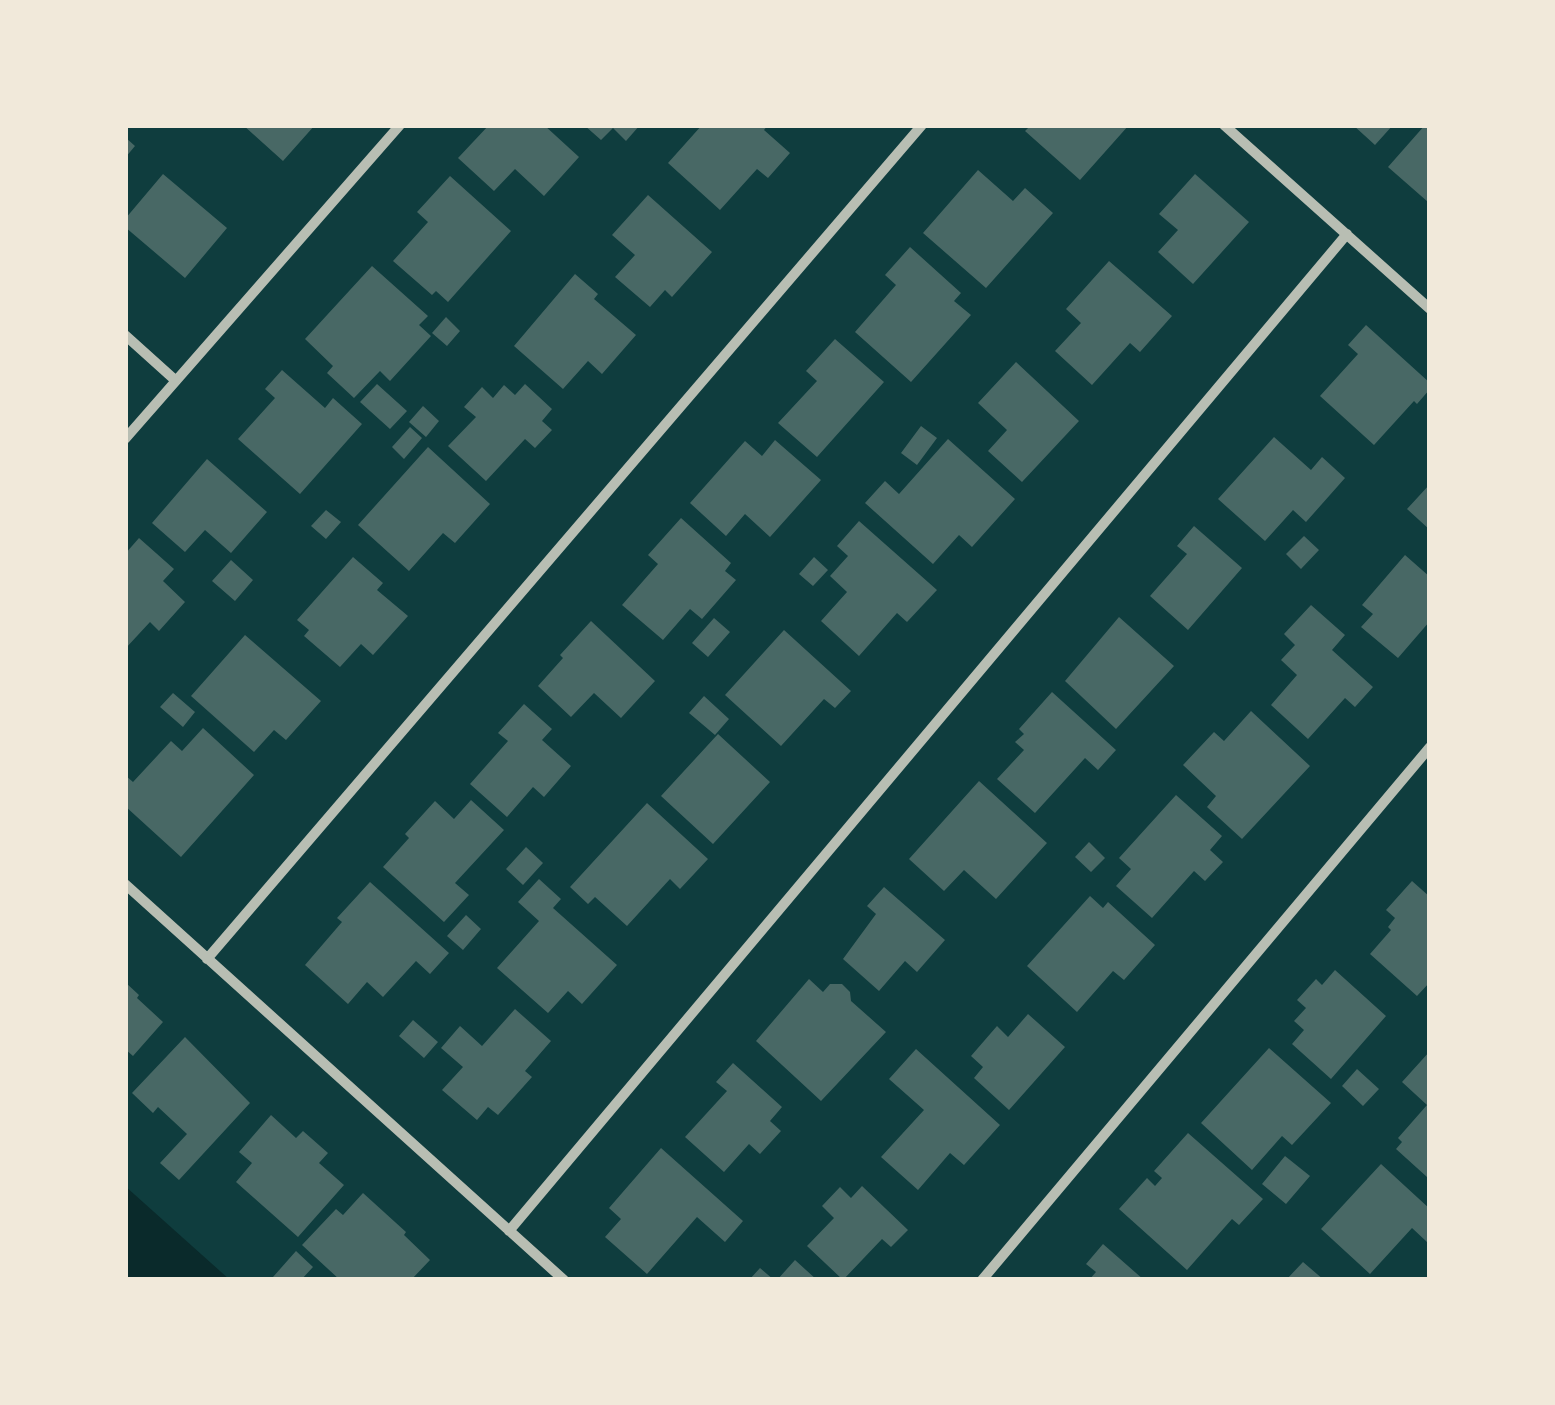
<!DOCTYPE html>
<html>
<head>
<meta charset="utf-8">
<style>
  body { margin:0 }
  #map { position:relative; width:1555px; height:1405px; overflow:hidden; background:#0f3d3e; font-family:"Public Sans",sans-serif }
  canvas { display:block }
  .frame { position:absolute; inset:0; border:128px solid #f1e9da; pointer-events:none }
</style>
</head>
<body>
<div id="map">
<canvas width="1555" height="1405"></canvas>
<div class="frame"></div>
</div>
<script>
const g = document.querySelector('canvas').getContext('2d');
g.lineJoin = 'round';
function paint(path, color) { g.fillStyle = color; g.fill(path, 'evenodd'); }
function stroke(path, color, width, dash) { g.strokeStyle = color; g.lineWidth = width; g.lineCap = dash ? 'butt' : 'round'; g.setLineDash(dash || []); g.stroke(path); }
const water = new Path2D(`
  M125 1186 230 1280H125Z`);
const building = new Path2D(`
  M243 125H315L283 161Z
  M489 125H544L579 157 544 196 515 169 494 191 458 158Z
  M584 125H640L626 141 613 128 601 140Z
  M702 125H768L764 130 790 153 768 178 757 169 720 210 668 163Z
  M1031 125H1129L1080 180 1025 131Z
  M1353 125H1393L1375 145Z
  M1425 125H1430L1428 202 1388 167Z
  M125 137 135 146 125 158Z
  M978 170 1013 201 1025 188 1053 213 986 288 923 233Z
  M163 174 227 228 185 278 125 227V219Z
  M1195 174 1249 222 1193 284 1158 252 1178 230 1159 214Z
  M450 176 511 231 448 302 436 291 432 295 393 261 428 222 417 212Z
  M648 195 712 252 672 297 665 290 650 307 615 277 635 255 612 235Z
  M910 247 961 293 954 301 971 315 911 382 855 332 896 285 885 275Z
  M1109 261 1172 316 1140 352 1130 343 1092 385 1055 351 1081 323 1066 309Z
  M372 266 428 316 419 325 431 336 390 381 380 371 354 398 327 373 333 366 305 339Z
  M575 274 598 294 594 299 636 335 602 374 588 361 563 389 514 346Z
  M446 317 460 331 447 346 432 333Z
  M1366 325 1430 383V389L1417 404 1414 401 1374 445 1320 396 1358 354 1348 345Z
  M835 339 884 382 817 457 778 423 817 381 806 371Z
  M1016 362 1079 421 1022 482 988 451 1007 430 978 403Z
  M282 370 325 408 333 398 362 424 300 494 238 439 275 398 265 389Z
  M377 384 407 411 390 429 360 402Z
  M525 384 552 409 542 421 552 430 535 448 525 439 486 481 448 446 476 417 464 407 482 387 493 398 504 385 515 395Z
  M423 406 439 421 426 437 409 422Z
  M921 426 937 438 917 465 901 453Z
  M410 427 422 438 404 459 392 447Z
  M1274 437 1311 470 1322 457 1345 478 1306 522 1293 510 1265 541 1218 499Z
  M948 439 1015 499 972 547 959 535 933 564 865 503 885 481 899 494Z
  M775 440 821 480 770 537 745 514 726 536 690 503 745 441 762 456Z
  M428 447 490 504 455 543 443 533 409 571 358 525Z
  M207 459 267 512 231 553 205 530 185 552 152 523Z
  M1430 484V530L1407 509Z
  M326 510 341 522 326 539 311 526Z
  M681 518 731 563 725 571 736 580 702 619 690 609 663 640 622 605 658 564 648 555Z
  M859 521 937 590 907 622 897 613 859 656 821 621 847 592 830 576 848 556 837 546Z
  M1194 526 1242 568 1188 630 1150 596 1187 554 1177 546Z
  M1304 536 1319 550 1301 569 1286 554Z
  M139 538 174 569 163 581 185 602 159 631 150 622 125 649V554Z
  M1405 555 1430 577V621L1398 658 1361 627 1373 614 1362 605Z
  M353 557 383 583 377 590 408 616 373 655 361 644 340 667 304 636 309 630 297 620Z
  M814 557 828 570 813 586 799 574Z
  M231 560 253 580 235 601 212 581Z
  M1311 605 1345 635 1332 650 1373 687 1355 707 1345 698 1308 739 1271 705 1297 675 1281 660 1295 645 1284 634Z
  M1119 617 1174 666 1116 729 1065 681Z
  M714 618 730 632 708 657 692 643Z
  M591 621 655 681 621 718 594 693 571 717 538 686 563 658 560 655Z
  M784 630 851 691 835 708 824 699 781 746 725 695Z
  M245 635 321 701 286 740 274 730 254 752 191 696Z
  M1052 692 1116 750 1098 770 1085 758 1035 813 997 779 1024 750 1015 742 1024 734 1019 729Z
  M173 693 195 712 183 727 160 707Z
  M704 696 729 719 715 735 689 713Z
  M524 704 552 729 542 740 571 766 544 797 533 787 507 817 470 784 508 741 498 733Z
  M1251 711 1310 766 1242 839 1207 807 1216 796 1183 765 1214 732 1224 741Z
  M203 728 254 775 181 857 125 806V775L133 782 171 741 182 751Z
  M718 734 770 782 713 844 661 796Z
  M979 781 1047 843 996 899 964 870 944 891 909 859Z
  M1176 795 1222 836 1210 850 1223 862 1205 881 1194 871 1152 918 1116 886 1131 869 1119 858Z
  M471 800 504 830 455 883 469 895 444 922 383 867 409 838 405 834 435 801 454 819Z
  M647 803 708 859 680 889 670 879 627 926 595 897 588 904 570 887Z
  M1089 842 1105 858 1091 872 1075 857Z
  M526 847 543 863 523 885 506 869Z
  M539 879 561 899 553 908 617 965 582 1004 568 991 548 1013 497 968 539 921 518 902Z
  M1412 881 1430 897V982L1417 996 1370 954 1391 930 1388 927 1395 918 1386 910Z
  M370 882 449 953 430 974 416 961 383 997 367 982 348 1004 305 965 342 922 337 918Z
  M884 887 945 940 917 972 905 961 879 991 843 959 876 914 867 906Z
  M1090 896 1103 908 1108 902 1155 945 1124 980 1113 971 1077 1012 1027 966Z
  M466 915 481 929 463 950 447 936Z
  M1335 970 1386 1016 1331 1079 1292 1044 1304 1030 1294 1021 1306 1008 1297 1000 1316 979 1322 985Z
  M809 979 823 992 830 984H842L850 992 851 1001 886 1032 821 1101 756 1041Z
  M125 982 139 995 137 998 163 1022 133 1056 125 1049Z
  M515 1009 551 1041 525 1071 532 1077 498 1115 488 1107 477 1120 442 1090 463 1067 441 1048 460 1026 482 1046Z
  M1028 1014 1065 1047 1009 1110 974 1078 983 1067 971 1056 997 1026 1008 1037Z
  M413 1020 438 1042 424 1058 399 1036Z
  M185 1037 250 1103 179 1180 160 1163 187 1134 158 1107 153 1113 132 1093Z
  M1269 1048 1331 1103 1292 1145 1282 1136 1252 1170 1201 1123Z
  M916 1049 1000 1125 964 1165 950 1153 918 1190 881 1157 924 1110 889 1079Z
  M1430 1051V1173L1427 1177 1396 1149 1402 1142 1398 1138 1427 1105 1402 1082Z
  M733 1063 782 1107 770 1121 781 1131 760 1154 749 1144 724 1172 685 1137 727 1091 716 1082Z
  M1357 1069 1379 1089 1363 1106 1342 1086Z
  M271 1115 296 1138 303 1131 328 1153 319 1163 344 1185 298 1237 236 1182 252 1163 239 1152Z
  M1188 1133 1263 1199 1239 1225 1232 1219 1187 1270 1119 1209 1147 1178 1155 1186 1162 1178 1154 1171Z
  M661 1148 743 1221 725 1242 697 1217 647 1274 605 1237 621 1219 609 1208Z
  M1285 1156 1310 1176 1286 1204 1262 1184Z
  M1381 1164 1430 1209V1239L1427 1242 1412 1228 1370 1274 1321 1229Z
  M862 1186 908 1230 891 1247 882 1239 843 1280 807 1246 834 1218 822 1206 840 1187 851 1198Z
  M363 1193 406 1232 404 1235 430 1260 411 1280H340L302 1245 336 1209 343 1215Z
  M1103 1244 1144 1280H1089L1096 1272 1086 1264Z
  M296 1251 313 1267 301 1280H276L273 1277Z
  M795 1260 817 1280H777Z
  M1303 1262 1324 1280H1286Z
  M760 1268 774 1280H749Z`);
const minor = new Path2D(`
  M1224 125 1430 309
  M125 335 175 380
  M125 439 400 125
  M125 884 564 1280
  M207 959 922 125
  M509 1231 1347 234
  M982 1280 1430 747`);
paint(water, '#0a2a2b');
paint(building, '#486865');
stroke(minor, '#b8beb3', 10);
</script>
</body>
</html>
